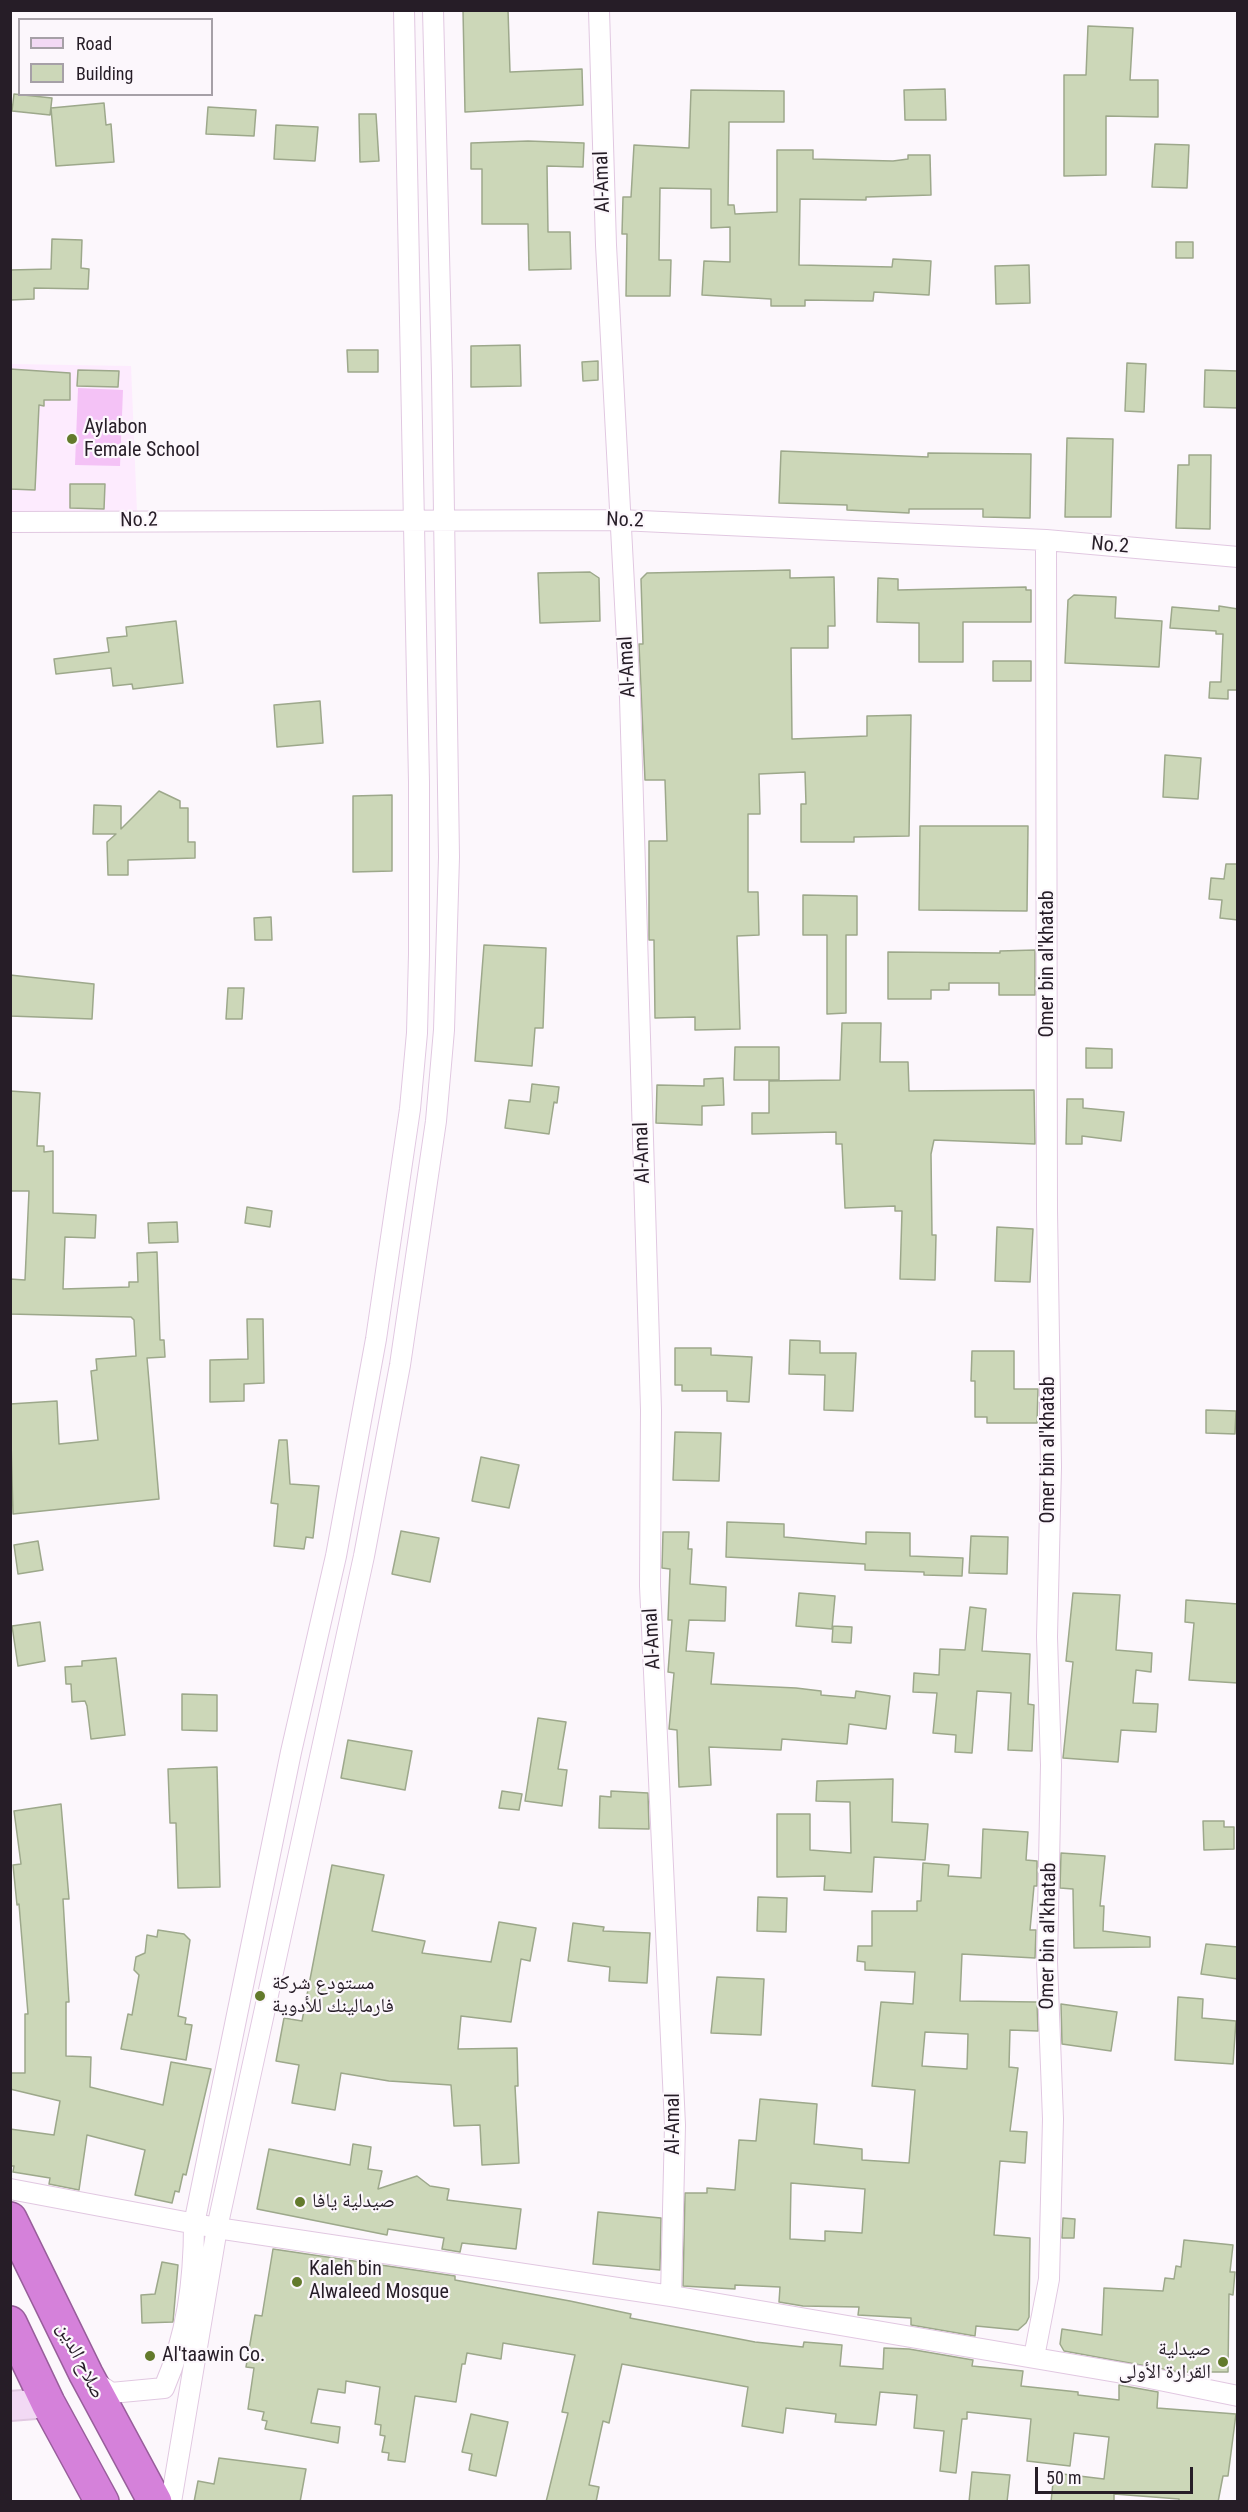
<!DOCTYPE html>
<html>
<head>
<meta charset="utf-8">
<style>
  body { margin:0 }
  #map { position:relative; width:1248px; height:2512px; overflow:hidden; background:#fcf7fc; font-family:"Roboto Condensed",sans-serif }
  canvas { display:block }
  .frame { position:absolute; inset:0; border:12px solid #261d27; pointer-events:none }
  .legend { position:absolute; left:18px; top:18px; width:195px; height:78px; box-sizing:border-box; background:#fcf7fc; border:2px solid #a6a0a7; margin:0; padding:8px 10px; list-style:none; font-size:18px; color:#261d27 }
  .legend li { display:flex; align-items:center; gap:12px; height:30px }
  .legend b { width:30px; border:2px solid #a6a0a7 }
  .scale { position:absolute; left:1035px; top:2467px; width:158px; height:27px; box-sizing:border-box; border:3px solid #261d27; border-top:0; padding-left:8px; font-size:18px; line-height:21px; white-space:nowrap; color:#261d27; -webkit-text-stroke:4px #fcf7fc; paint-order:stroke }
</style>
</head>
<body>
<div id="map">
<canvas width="1248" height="2512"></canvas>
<div class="frame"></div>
<ul class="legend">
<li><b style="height:8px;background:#f2d9f4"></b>Road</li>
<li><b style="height:16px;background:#ccd7b8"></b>Building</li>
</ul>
<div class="scale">50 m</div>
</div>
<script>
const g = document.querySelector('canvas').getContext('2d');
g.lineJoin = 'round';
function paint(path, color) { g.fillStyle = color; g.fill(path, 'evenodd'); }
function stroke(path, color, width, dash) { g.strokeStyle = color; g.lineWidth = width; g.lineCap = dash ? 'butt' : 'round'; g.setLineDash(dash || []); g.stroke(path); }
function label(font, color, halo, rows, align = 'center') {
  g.font = font + ' "Roboto Condensed","Noto Naskh Arabic",sans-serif'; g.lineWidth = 4.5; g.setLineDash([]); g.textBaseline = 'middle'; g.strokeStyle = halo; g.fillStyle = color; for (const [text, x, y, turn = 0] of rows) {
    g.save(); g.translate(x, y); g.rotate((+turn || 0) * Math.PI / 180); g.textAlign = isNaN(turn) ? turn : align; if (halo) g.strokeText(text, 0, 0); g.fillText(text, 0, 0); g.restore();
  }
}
const built = new Path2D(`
  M11 364 131 366 137 512 11 514Z`);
const green = new Path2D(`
  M78 388 123 390 120 466 75 465Z`);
const building = new Path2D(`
  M463 10H508L510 72 582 69 583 105 465 112Z
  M1088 26 1133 28 1130 80H1158V117L1106 116V175L1064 176V75H1086Z
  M945 89 946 120H905L904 90Z
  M691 90 784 91V122H729L728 205H734L735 214 777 212V150H813V159L893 161 908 159V155H930L931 195 866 197V200L800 199 799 265 892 267 893 259 931 261 929 295 874 292 873 301 805 300V306H771V299L702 295 704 261 730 262V227L711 228V189L660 188 659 260H671L670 296H626L627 234H622L623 197H631L634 145 689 148Z
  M14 94 52 98 50 115 12 111Z
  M104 103 106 125 111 124 114 162 56 166 51 108Z
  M208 107 256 110 254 136 206 134Z
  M359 114H376L379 161 360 162Z
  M276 125 318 127 315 161 274 159Z
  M528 141 584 143 583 167 547 166 548 232H570L571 269 529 270 528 224H482V169H471V143Z
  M1155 144 1189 145 1187 188 1152 187Z
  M52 239 82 240 81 268 89 269 88 289 34 288V299L10 300V270L51 269Z
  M1176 242H1193V258H1176Z
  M1029 265 1030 303 996 304 995 266Z
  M520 345 521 386 471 387V346Z
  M347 350H378V372H348Z
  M598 361V380L583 381 582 362Z
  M1127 363 1146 364 1144 412 1125 411Z
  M10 369 70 373V400H44V406L39 405 35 490 10 489Z
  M78 370 119 371 118 387 77 386Z
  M1205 370 1238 371V408L1204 407Z
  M1067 438 1113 439 1111 517H1065Z
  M781 451 928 457V453L1031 454 1030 518 983 517V509H909V513L847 510V505L779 503Z
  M1189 455H1211L1210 529 1176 528 1178 465H1189Z
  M70 484H105L104 509 70 508Z
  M790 570V578L834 577 835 626H828V648H791L792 739 867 736V716L911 715 909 836 854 837V842H801V804H806L805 772 759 774 760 814H748V892H758L759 935 737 936 740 1029 695 1030V1017L655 1018 654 940H649V841H667L665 780H645L639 644H643L641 579 647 573Z
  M590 572 599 578 600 621 540 623 538 573Z
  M878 578 898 579V590L1026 587V590H1031V622H963V662H919V623L877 622Z
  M1074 595 1116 597 1115 618 1162 621 1159 667 1065 663 1068 600Z
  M1219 606 1238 609V690H1228V699L1209 698 1210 682H1221L1223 634H1216V631L1170 628 1172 607 1219 611Z
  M176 621 183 683 133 689 132 684 113 686 111 668 56 674 54 659 109 652 107 638 127 636 126 627Z
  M993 661H1031V681H993Z
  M320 701 323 743 277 747 274 705Z
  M1165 755 1201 758 1198 799 1163 797Z
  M159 791 180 801V808H188V842H195V858L128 860V875H108L107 842 116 834H93L94 805 121 806V829Z
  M392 795V871L353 872V796Z
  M920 826H1028L1027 911 919 910Z
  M1226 864H1238V920L1220 918 1222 900 1209 899 1211 878 1224 879Z
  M803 895 857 896V935H846V1013L827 1014V935H803Z
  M271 917 272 940H255L254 918Z
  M484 945 546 948 543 1028H535L532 1066 475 1061Z
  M1035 950V995H999V983H949V990H931V999H888V952L1000 953V951Z
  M10 975 94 984 92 1019 10 1016Z
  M228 988H244L242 1019H226Z
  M842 1023H881L880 1062H908L909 1091 1034 1090 1035 1144 934 1140 931 1154 932 1235H936L935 1280 900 1279 902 1211H895V1206L845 1208 842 1144H836V1132L752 1134V1113H769V1081L840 1080Z
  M735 1047H779V1080H734Z
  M1086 1048 1112 1049V1068H1086Z
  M723 1078 724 1105 702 1106V1125L656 1123 657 1085 704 1086V1079Z
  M532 1084 559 1087 557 1103 554 1102 549 1134 505 1128 509 1100 530 1102Z
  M10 1091 40 1093 37 1146H44V1152L53 1151V1213L96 1215 95 1238 65 1237 63 1289 129 1287V1282H138L137 1253 157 1252 160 1340H164L165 1357 147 1358 159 1499 13 1514 10 1404 57 1401 59 1444 98 1440 91 1371 97 1370 96 1359 136 1356 134 1320 131 1317 10 1314V1279L25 1280 29 1191H10Z
  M1067 1099H1083V1108L1124 1112 1121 1141 1082 1136V1144H1066Z
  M247 1207 272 1211 270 1227 245 1223Z
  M177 1222 178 1242 149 1243 148 1223Z
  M997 1227 1033 1229 1030 1282 995 1281Z
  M247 1319H263L264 1383 244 1384V1401L210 1402V1360L248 1359Z
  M790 1340 820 1341V1353H856L853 1411 824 1410 825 1375 789 1374Z
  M675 1348H711V1355L752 1357 749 1402 727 1401V1391H682V1385H675Z
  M972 1351H1014V1389H1038L1037 1423H987V1417H975V1381H971Z
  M1206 1410 1236 1411 1235 1434 1206 1433Z
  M675 1432 721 1433 719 1481 673 1480Z
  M279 1440H287L290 1484 319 1486 313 1538 306 1537 304 1549 274 1546 278 1504 271 1503Z
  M481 1457 519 1465 509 1508 472 1501Z
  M727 1522 784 1524V1537L866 1544V1532L910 1533V1556L963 1558 962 1576 924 1575V1572L865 1570V1564L726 1557Z
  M401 1531 439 1538 430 1582 392 1574Z
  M663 1532H689L688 1549H692L690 1584 726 1587 725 1621 689 1620 686 1651 714 1653 711 1684 796 1688 821 1691V1695L855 1698 856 1691 890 1696 886 1729 849 1724 847 1744 782 1739 781 1750 709 1747 711 1785 679 1787 677 1730 669 1729 674 1673 668 1672 672 1620H668L670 1569 662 1568Z
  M971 1536 1008 1537 1007 1574 969 1573Z
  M38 1541 43 1570 18 1574 14 1545Z
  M799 1593 835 1596 832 1629 796 1626Z
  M1073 1593 1120 1595 1116 1650 1152 1653 1151 1672 1136 1670 1133 1703 1158 1704 1156 1732 1121 1730 1118 1762 1063 1758 1073 1662 1066 1661Z
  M1186 1600 1238 1604V1683L1189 1680 1194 1623 1185 1622Z
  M970 1607 986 1609 982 1651 1030 1654 1028 1704 1034 1705 1032 1751 1008 1750 1011 1693 977 1691 972 1753 955 1752 956 1735 933 1733 937 1693 913 1692 914 1673 939 1675 940 1649 965 1650Z
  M40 1622 45 1661 18 1666 12 1626Z
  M833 1626 852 1627 851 1643 832 1642Z
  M116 1658 125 1735 91 1739 87 1706 85 1701 72 1702 71 1684H66L65 1667 82 1666V1661Z
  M182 1694 217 1695V1731L182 1730Z
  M538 1718 566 1722 558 1769 567 1770 562 1806 525 1801Z
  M348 1740 412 1751 405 1790 341 1778Z
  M217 1767 220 1887 178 1888 176 1823H170L168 1769Z
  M893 1779 892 1822 928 1824 925 1860 874 1857 872 1892 824 1890 825 1876 777 1877V1814H810V1850L851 1853 850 1802 816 1801 817 1781Z
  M502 1791 522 1794 519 1810 499 1808Z
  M611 1791 648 1793 649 1829 599 1828 600 1796 611 1797Z
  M61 1804 69 1899H63L69 2002H66V2056L91 2057 90 2087 163 2105 171 2062 211 2069 186 2175 183 2174 179 2192 175 2191 172 2203 135 2195 145 2150 87 2135 79 2190 49 2184 50 2178 13 2172 14 2166H10V2129L54 2135 60 2101 10 2089V2073H25V2014H28L19 1904 17 1905 13 1865 21 1864 14 1811Z
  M1203 1821H1224V1827H1234V1849L1204 1850Z
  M983 1829 1028 1832 1026 1860 1037 1861V1886H1034L1030 1930H1036L1035 1958 962 1954 960 2001 1037 2002 1038 2031 1010 2030 1009 2067 1018 2068 1010 2131 1027 2132 1025 2163 1000 2161 994 2235 1030 2238 1029 2317 1026 2323 1018 2330 976 2326 975 2336 911 2325V2318L858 2315 859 2307 803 2306 779 2302 780 2287 735 2285V2289L683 2286 685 2193H707V2188L735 2190 739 2140 756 2141 760 2099 817 2104 814 2144 862 2149V2160L909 2163 915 2090 872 2086 881 2002 913 2004 915 1972 865 1970V1962L857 1961 858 1946H872V1911H917V1901H921L923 1863 949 1865 948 1876 981 1878ZM925 2032 968 2034 967 2069 922 2066ZM791 2183 865 2189 862 2233 825 2231V2241L790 2239Z
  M1061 1853 1105 1856 1100 1906H1104L1103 1931 1150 1937V1947L1074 1948 1073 1889 1060 1888Z
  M332 1865 384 1875 372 1931 425 1941 422 1953 491 1962 499 1922 536 1928 530 1961 521 1959 511 2022 461 2016 458 2049 517 2048 518 2086H515L519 2163 482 2165 480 2125 454 2126 451 2085 389 2081 341 2073 335 2110 292 2103 299 2065 276 2061 284 2018 302 2021Z
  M758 1897 787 1898 786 1932 757 1931Z
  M573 1923 604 1927 603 1931 650 1933 647 1983 609 1981 610 1967 568 1961Z
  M158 1930 184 1934 190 1940 178 2016 186 2018 185 2024 192 2025 186 2060 121 2049 128 2014 132 2015 139 1975 134 1970 136 1957 145 1953 147 1935 157 1937Z
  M1206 1944 1238 1947V1979L1201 1974Z
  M717 1977 764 1979 761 2035 711 2033Z
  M1178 1997 1203 1999 1202 2018 1236 2021 1233 2064 1175 2060Z
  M1061 2004 1117 2012 1111 2051 1062 2044Z
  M353 2144 371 2147 368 2169 382 2171 378 2189 417 2176 430 2186 449 2189 447 2200 521 2209 516 2249 462 2243 460 2252 442 2249 444 2238 388 2229 387 2235 257 2209 269 2149 350 2165Z
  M598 2212 661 2218 660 2270 593 2264Z
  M1063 2218 1075 2219 1074 2238H1062Z
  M1184 2240 1233 2245 1230 2272H1235L1233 2295 1229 2294 1228 2372H1179L1064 2351 1060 2344 1062 2329 1102 2335 1104 2288 1163 2291 1165 2278 1174 2279 1176 2266 1181 2267Z
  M273 2249 455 2276V2280L570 2301 631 2314 630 2318 755 2342 803 2347 804 2342 842 2345 840 2366 883 2369 884 2348 909 2349 973 2360 972 2366 1023 2371 1021 2386 1078 2392V2395L1119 2400V2385L1158 2392 1157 2408 1236 2414 1228 2476H1223L1218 2502H1179V2499L1114 2494V2502H1051L1054 2473 1104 2479 1109 2437 1074 2433 1070 2466 1027 2461 1031 2419 967 2412V2419H962L956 2473 940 2471 944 2431 914 2428 917 2395 880 2392 876 2425 835 2422 836 2414 786 2408 783 2433 742 2426 748 2387 622 2364 609 2423 603 2421 589 2485 599 2487 596 2502H546L568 2413 562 2412 575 2355 503 2343 501 2359 467 2353 465 2364H462L456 2402 415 2396 405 2462 388 2460 389 2453 382 2452 385 2436 380 2435 381 2425 375 2424 380 2387 346 2381 345 2393 318 2389 311 2423 340 2427 338 2443 265 2429 267 2421 262 2420 264 2412 248 2409 254 2368 246 2367 255 2315 262 2316Z
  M162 2262 178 2265 173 2322 142 2323 141 2295 155 2294Z
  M471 2414 508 2422 496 2476 469 2470 472 2454 462 2452Z
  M219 2458 306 2469 300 2502H194L198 2481 214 2484Z
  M972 2472 1010 2475 1007 2502H969Z`);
const street = new Path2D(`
  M599 10 606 245 630 698 651 1410 650 1586 675 2125 671 2296
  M10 522 620 520 1046 540 1238 557
  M10 2189 217 2228 671 2296 1140 2376 1238 2396
  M1034 2357 1049 2279 1053 2119 1047 1962 1051 1765 1047 1637 1051 1467 1047 1210 1046 540
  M94 2381 111 2393 164 2388C187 2335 194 2282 194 2224L291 1752 336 1556 376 1339 410 1109 417 1033 419 954V782L404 10
  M171 2502 217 2228 364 1556 400 1365 436 1121 444 1030 449 857 442 376 433 10`);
const secondary = new Path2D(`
  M10 2406 48 2403`);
const highway = new Path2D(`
  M10 2219 86 2374 155 2502
  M10 2323 48 2403 102 2502`);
const markers = [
  [72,439,6,"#637a2c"],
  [260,1996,6,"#637a2c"],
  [300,2202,6,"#637a2c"],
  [297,2282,6,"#637a2c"],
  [150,2356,6,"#637a2c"],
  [1223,2362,6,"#637a2c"]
];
const streetNames = [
  ["Al-Amal",603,182,-92],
  ["No.2",139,521,-1],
  ["No.2",625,521,2],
  ["No.2",1110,546,5],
  ["Al-Amal",628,667,-93],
  ["Omer bin al'khatab",1048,964,-90],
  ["Al-Amal",643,1153,-92],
  ["Omer bin al'khatab",1049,1450,-90],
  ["Al-Amal",653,1639,-93],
  ["Omer bin al'khatab",1049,1936,-89],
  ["Al-Amal",674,2124,-90],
  ["صلاح الدين",80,2361,63]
];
const poiNames = [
  ["Aylabon",84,428],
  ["Female School",84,451],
  ["مستودع شركة",272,1984],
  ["فارمالينك للأدوية",272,2007],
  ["صيدلية يافا",312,2202],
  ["Kaleh bin",309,2270],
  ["Alwaleed Mosque",309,2293],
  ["صيدلية",1211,2350,"right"],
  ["القرارة الأولى",1211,2373,"right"],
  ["Al'taawin Co.",162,2356]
];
paint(built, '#fdebfe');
paint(green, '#f4c2f6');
paint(building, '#ccd7b8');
stroke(building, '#9da88b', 1.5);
stroke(street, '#e1c8e1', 22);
stroke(secondary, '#e1c8e1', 32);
stroke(highway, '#985e9b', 36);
stroke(street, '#fff', 20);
stroke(secondary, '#f2d9f4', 28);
stroke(highway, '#d581da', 33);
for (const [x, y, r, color] of markers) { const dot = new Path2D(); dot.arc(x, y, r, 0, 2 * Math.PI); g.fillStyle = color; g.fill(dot); stroke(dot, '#fcf7fc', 2); }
label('20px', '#261d27', '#fcf7fc', streetNames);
label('20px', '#261d27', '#fcf7fc', poiNames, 'left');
</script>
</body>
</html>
